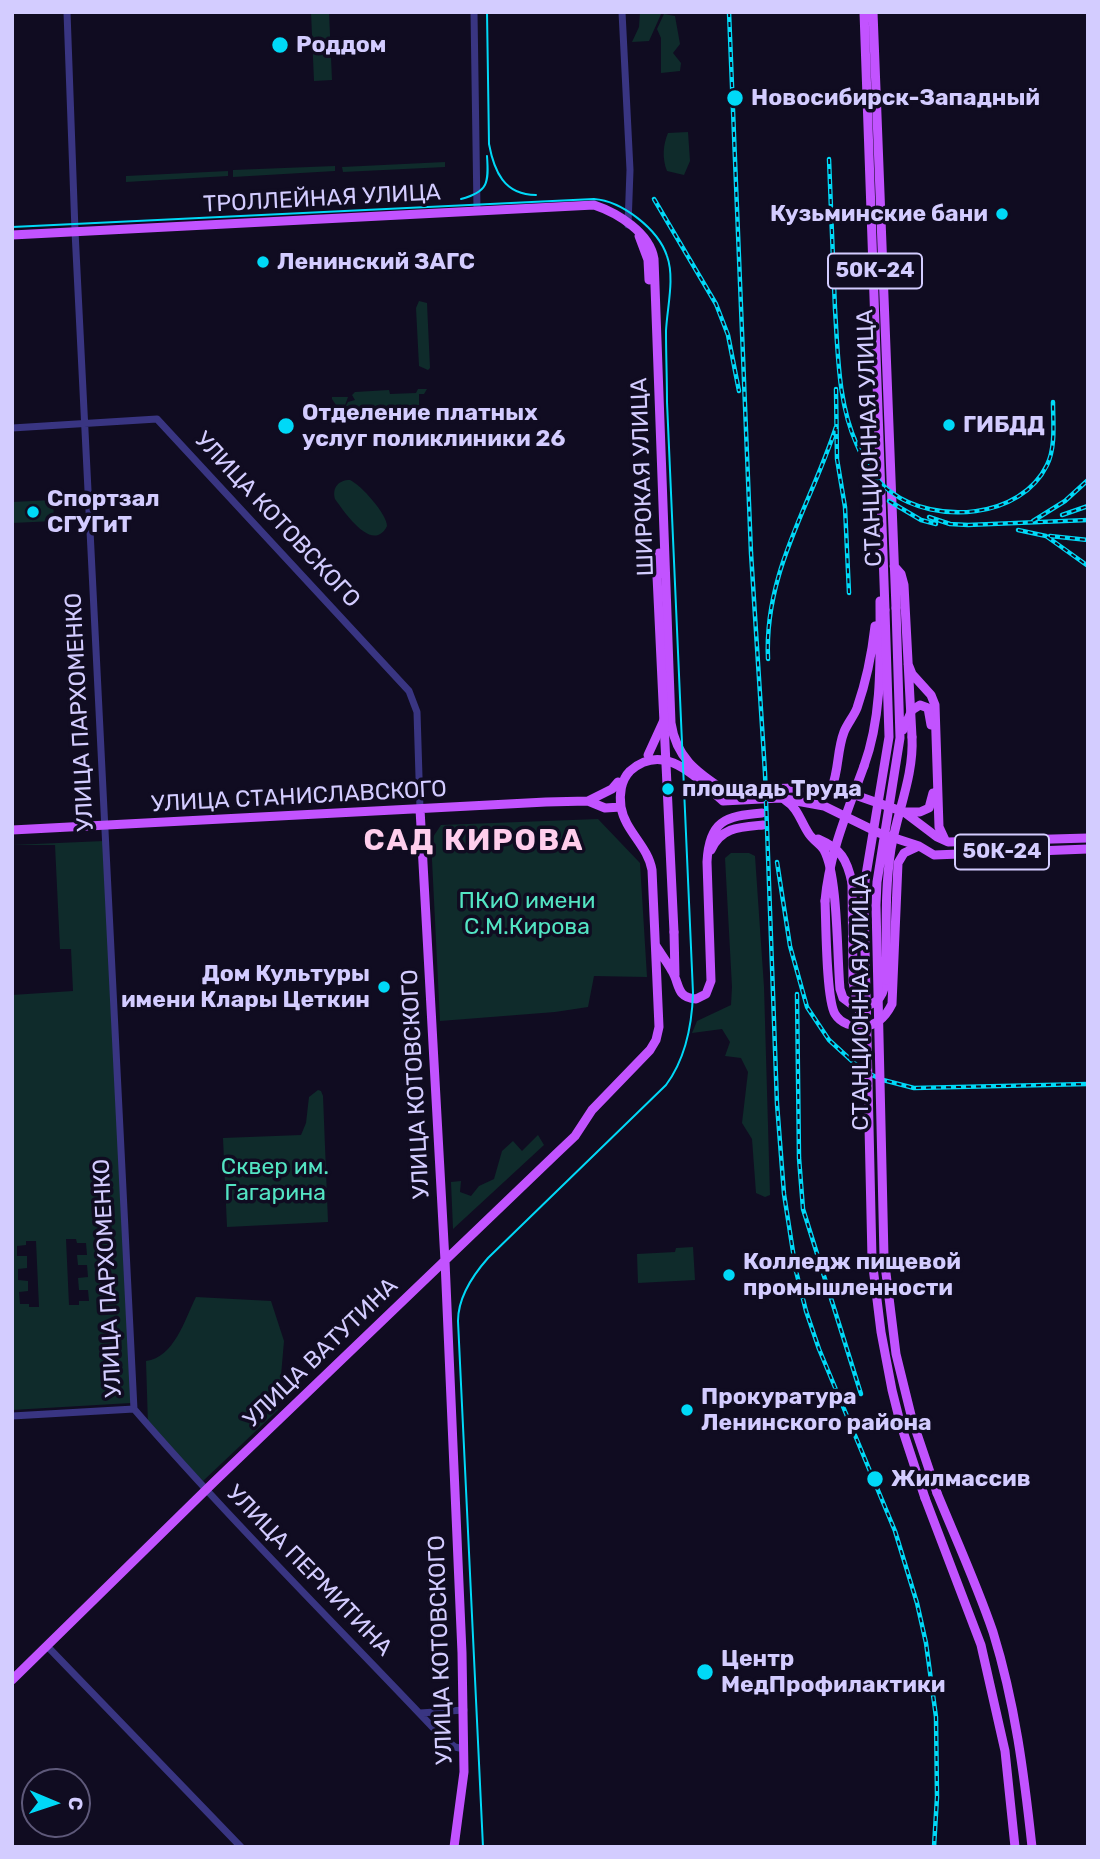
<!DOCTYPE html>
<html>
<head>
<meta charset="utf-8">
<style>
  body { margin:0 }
  #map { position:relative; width:1100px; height:1859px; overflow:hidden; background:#100c21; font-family:Rubik,sans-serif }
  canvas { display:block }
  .frame { position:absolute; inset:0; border:14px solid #d3ccff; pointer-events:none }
  .north { position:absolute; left:21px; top:1768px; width:70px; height:70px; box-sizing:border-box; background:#100c21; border:2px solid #5e597a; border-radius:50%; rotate:92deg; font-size:19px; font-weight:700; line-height:28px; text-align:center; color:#d3ccff }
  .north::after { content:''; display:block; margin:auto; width:24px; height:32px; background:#00d9f7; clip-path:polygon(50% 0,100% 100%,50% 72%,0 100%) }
</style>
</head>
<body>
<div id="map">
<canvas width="1100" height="1859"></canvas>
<div class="frame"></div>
<div class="north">С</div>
</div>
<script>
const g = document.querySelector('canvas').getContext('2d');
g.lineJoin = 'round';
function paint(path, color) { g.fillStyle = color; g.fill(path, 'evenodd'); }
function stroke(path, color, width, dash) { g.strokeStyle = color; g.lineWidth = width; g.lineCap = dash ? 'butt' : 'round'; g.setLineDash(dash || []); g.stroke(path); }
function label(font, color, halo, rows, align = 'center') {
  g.font = font + ' Rubik,sans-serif'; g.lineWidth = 7; g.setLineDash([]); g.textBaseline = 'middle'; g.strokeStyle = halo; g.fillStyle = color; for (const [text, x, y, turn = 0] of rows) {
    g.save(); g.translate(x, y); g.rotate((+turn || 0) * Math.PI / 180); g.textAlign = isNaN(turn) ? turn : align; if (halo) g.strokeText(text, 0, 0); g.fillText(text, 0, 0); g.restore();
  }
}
const green = new Path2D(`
  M311 12H329L332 80 314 81Z
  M640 12H662L649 41 632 42 639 27Z
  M664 14 675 16 680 44 673 53 681 63 680 71 661 73V38L657 29Z
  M688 132 690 161 684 175 667 171C662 158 663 145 668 133Z
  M445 162V167L343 172 342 167Z
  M335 166V171L233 177V170Z
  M228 171V176L126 182V176Z
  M419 301 427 303 430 368 428 370 419 366 416 308Z
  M418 389H427L424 394H419V405L354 409 344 417 332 399V397H348L343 411 348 402 355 400 352 395 355 392 389 390 390 394 416 393Z
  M350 480C361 485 387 514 387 526 373 554 345 513 335 499 332 488 338 480 350 480Z
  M53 500 54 521 12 523V502Z
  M598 819 640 863 647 977 594 976 588 1007 555 1012 440 1021 431 840 441 825Z
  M104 841 131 1403 12 1410V995L73 991 71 949H60L55 845H12ZM66 1239H76L77 1243H86L87 1255H77L78 1265H87L88 1277 78 1278 79 1290H88L89 1301H79V1305H69ZM26 1241H36L39 1307H29V1304H20L19 1292 28 1291V1281L18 1280V1269L27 1268V1256H17V1246L26 1245Z
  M731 853H749L755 856 764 987 770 1195 765 1197 756 1193 752 1139 742 1123 748 1072 741 1058 725 1056 730 1042 722 1029 692 1033 697 1021 731 1005 732 987 725 858Z
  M318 1090 321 1091 323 1096 328 1222 227 1227 223 1138 301 1135 306 1123 309 1097Z
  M538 1135 544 1145 453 1229 451 1182 461 1181 460 1192 471 1196 479 1186 494 1179 502 1151 513 1141 522 1151Z
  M693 1247 695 1280 638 1283 637 1254 675 1252 676 1248Z
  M196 1297 271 1301 284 1341 278 1410 203 1481 148 1425 146 1361C174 1358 185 1319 196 1297Z`);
const minor = new Path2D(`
  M67 12 75 231 134 1409
  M474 12 477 210
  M622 12 630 170 628 225
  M12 428 157 419 409 691 417 712 420 809
  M134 1409C232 1522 338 1627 440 1735L455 1747 464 1749
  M12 1416 134 1409
  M47 1646 241 1847
  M420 1713 464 1710`);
const major = new Path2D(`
  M864 12 885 610
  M873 12 896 608
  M12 235 594 205C618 213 650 233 654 259L671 723C676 757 696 772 724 790L832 787 904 812 937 837 948 842 1088 838
  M639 236 648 260 649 280
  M894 566 901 574 904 585 912 737
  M657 576 659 553
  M908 664 912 674 931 695 935 705 939 827 945 840
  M648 755 664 720
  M864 766C883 714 880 656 880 601
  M832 787C839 769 837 750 844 732 847 724 854 716 857 708 866 682 872 653 875 626
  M785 800C799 809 800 821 809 834 813 840 820 844 824 850 838 875 837 956 840 989L843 998 855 1007C875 1007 883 999 886 980
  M588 801 612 789 618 782
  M420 809 445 1261 462 1653 464 1772 454 1847
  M905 812H920L929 808 933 793
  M12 830 546 802 588 801 605 808 621 807
  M818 839C841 849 847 859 852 883
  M711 850C721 827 740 827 763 825
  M825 901C826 922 826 999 835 1014 841 1024 853 1027 863 1026 878 1026 886 1016 892 1004L898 863 904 853 919 846
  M674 932 675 975
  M656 946C661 954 667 962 672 971 680 984 676 998 696 999L706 994 711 981 707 862C709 821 725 816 762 813
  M937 1493C956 1539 977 1585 993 1632 1015 1703 1024 1773 1032 1847
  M925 1498 981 1645 1005 1751 1015 1847
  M12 1680 214 1482 556 1154 575 1136 592 1110 650 1050 656 1040 659 1027 652 870C648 846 625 831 621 807 619 795 621 780 630 771 665 740 697 779 723 801L780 798 824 806 879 833 919 846 934 855 1088 849`);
const tram = new Path2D(`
  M487 12 489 144C494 171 504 195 536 195
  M461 199C488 192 489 183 487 156
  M12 227 594 199C622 201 658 229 667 256 675 278 667 308 666 331 666 355 667 378 667 402L693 993C692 1026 686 1058 666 1085L488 1258C473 1275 458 1297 458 1321L483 1847`);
const rail = new Path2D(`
  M729 12 751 553 765 773 777 1104 784 1194 796 1271 806 1311 819 1349 895 1531 917 1603 926 1643 936 1717 937 1797 934 1847
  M829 159C831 209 833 259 835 309 838 354 838 404 857 445 864 462 876 481 891 492 935 525 1021 519 1047 465 1056 447 1053 422 1053 402
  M654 199 716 304 728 335 739 391
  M836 389 837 459 845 507 849 593
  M889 501 921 520 936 524
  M1062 515 1088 506
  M929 517 950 524 968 525 1088 520
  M1033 521 1065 501 1088 480
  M1018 530 1046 536 1088 566
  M1050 536 1088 540
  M768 659C764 572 810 507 836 427
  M777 862 790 946 807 1007 829 1040 863 1071 883 1080 914 1088 1088 1084
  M797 994 799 1158 803 1209 861 1394`);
const majorBridge = new Path2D(`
  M657 576 674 932
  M896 608 900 738 877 882 876 905 884 1257 896 1354 912 1419 937 1493
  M885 610 889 737 865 881 864 905 872 1259 881 1332 892 1390 900 1422 925 1498
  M903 730 912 710 920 705 928 708 931 725
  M852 883 853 982 863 1028
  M825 901C829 854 848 810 864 766
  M886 980C887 937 884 892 891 849 897 812 914 776 912 737`);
const markers = [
  [280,45,9,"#00d9f7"],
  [735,98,9,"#00d9f7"],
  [1002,214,7,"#00d9f7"],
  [263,262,7,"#00d9f7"],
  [949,425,7,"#00d9f7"],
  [286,426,9,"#00d9f7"],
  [33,512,7,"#00d9f7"],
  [668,789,7,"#00d9f7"],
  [384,987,7,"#00d9f7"],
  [729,1275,7,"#00d9f7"],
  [687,1410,7,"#00d9f7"],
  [875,1479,9,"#00d9f7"],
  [705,1672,9,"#00d9f7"]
];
const shields = [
  [875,271,94],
  [1002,852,94]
];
const shieldNames = [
  ["50К-24",875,271],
  ["50К-24",1002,852]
];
const poiNames = [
  ["Роддом",296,45],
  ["Новосибирск-Западный",751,98],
  ["Кузьминские бани",988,214,"right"],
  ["Ленинский ЗАГС",277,262],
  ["Отделение платных",302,413],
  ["услуг поликлиники 26",302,439],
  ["ГИБДД",963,425],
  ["Спортзал",47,499],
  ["СГУГиТ",47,525],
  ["площадь Труда",682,789],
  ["Дом Культуры",370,974,"right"],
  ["имени Клары Цеткин",370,1000,"right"],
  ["Колледж пищевой",743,1262],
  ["промышленности",743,1288],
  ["Прокуратура",701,1397],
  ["Ленинского района",701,1423],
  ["Жилмассив",891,1479],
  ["Центр",721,1659],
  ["МедПрофилактики",721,1685]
];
const streetNames = [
  ["ТРОЛЛЕЙНАЯ УЛИЦА",322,199,-3],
  ["СТАНЦИОННАЯ УЛИЦА",870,438,-92],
  ["ШИРОКАЯ УЛИЦА",643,477,-92],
  ["УЛИЦА КОТОВСКОГО",277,520,47],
  ["УЛИЦА ПАРХОМЕНКО",80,712,-93],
  ["УЛИЦА СТАНИСЛАВСКОГО",299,797,-3],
  ["СТАНЦИОННАЯ УЛИЦА",861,1002,-90],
  ["УЛИЦА КОТОВСКОГО",416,1084,-93],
  ["УЛИЦА ПАРХОМЕНКО",108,1278,-93],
  ["УЛИЦА ВАТУТИНА",321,1353,-44],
  ["УЛИЦА ПЕРМИТИНА",309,1571,46],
  ["УЛИЦА КОТОВСКОГО",441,1650,-92]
];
const parkNames = [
  ["ПКиО имени",527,901],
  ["С.М.Кирова",527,927],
  ["Сквер им.",275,1167],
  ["Гагарина",275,1193]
];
const districtNames = [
  ["САД КИРОВА",474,841]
];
paint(green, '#0f2b2b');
stroke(minor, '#393582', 7);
stroke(major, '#c253ff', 9);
stroke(tram, '#00d9f7', 2);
stroke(rail, '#00d9f7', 4.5);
stroke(rail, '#100c21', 2, [5]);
stroke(majorBridge, '#c253ff', 9);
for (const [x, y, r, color] of markers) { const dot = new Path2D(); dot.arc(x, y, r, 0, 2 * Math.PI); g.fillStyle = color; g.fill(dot); stroke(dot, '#100c21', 2.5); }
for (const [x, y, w] of shields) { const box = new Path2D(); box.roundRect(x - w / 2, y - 17.5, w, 35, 5); g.fillStyle = '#100c21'; g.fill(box); stroke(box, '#d3ccff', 2); }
label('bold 21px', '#d3ccff', null, shieldNames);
label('bold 23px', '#d3ccff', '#100c21', poiNames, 'left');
label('23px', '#d3ccff', '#100c21', streetNames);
label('23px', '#53e4c3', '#100c21', parkNames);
g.letterSpacing = '2px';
label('bold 30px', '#ffceec', '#100c21', districtNames);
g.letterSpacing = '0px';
</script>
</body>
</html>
